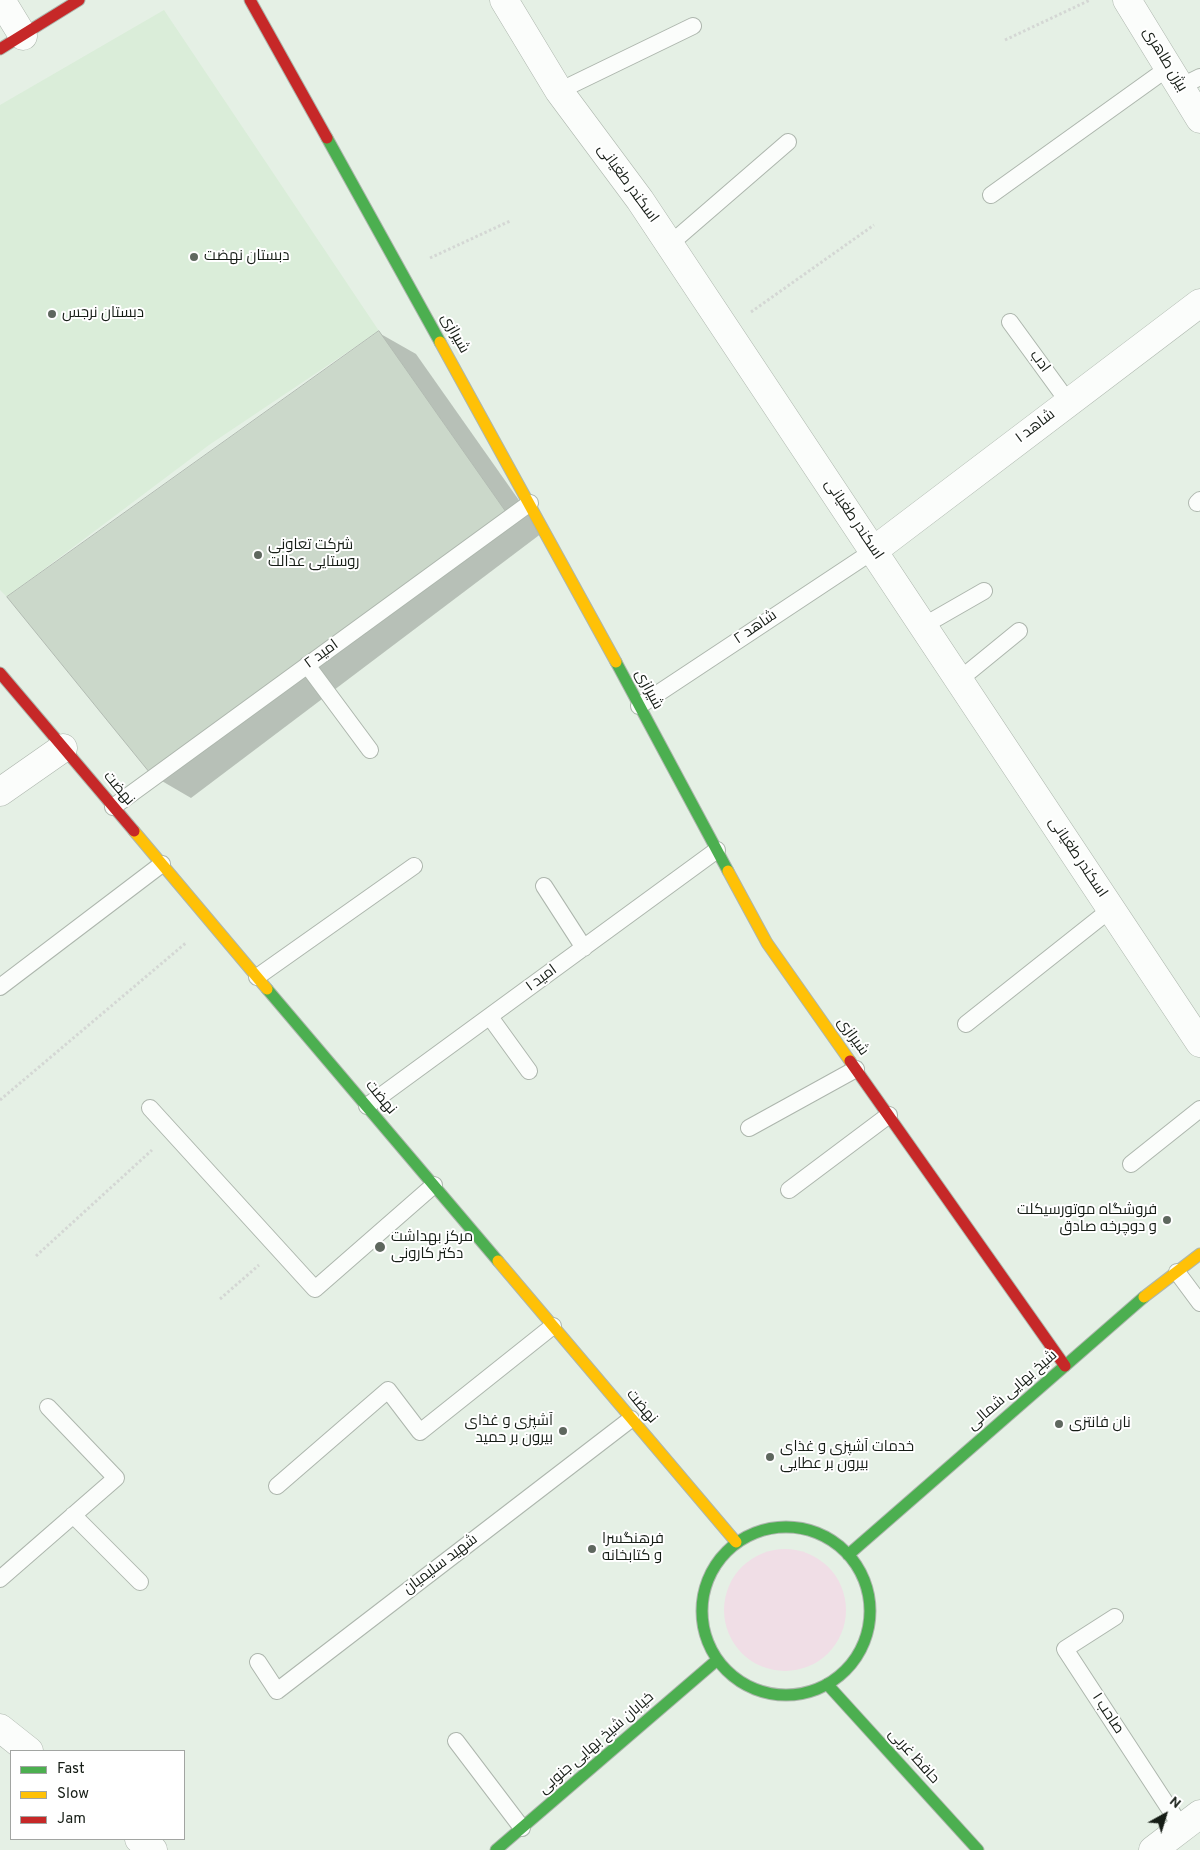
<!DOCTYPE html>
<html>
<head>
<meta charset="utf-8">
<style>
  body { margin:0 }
  #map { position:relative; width:1200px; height:1850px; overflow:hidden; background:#e5f0e5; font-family:Overpass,sans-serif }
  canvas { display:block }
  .legend { position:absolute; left:10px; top:1750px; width:175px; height:90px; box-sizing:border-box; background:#fff; border:1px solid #a2a5a2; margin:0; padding:6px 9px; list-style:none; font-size:15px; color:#161d16 }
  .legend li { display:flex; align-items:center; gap:10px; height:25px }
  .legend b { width:25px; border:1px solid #a2a5a2 }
  .north { position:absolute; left:1140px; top:1790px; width:50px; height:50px; -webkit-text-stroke:4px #fff; paint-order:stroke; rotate:39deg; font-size:14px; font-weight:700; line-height:20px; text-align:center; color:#161d16 }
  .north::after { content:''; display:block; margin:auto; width:18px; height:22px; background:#161d16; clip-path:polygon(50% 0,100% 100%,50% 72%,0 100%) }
</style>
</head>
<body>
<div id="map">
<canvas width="1200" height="1850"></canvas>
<ul class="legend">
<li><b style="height:6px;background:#4caf50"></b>Fast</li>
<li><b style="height:6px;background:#ffc107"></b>Slow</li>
<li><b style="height:6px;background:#c62828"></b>Jam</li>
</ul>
<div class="north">N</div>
</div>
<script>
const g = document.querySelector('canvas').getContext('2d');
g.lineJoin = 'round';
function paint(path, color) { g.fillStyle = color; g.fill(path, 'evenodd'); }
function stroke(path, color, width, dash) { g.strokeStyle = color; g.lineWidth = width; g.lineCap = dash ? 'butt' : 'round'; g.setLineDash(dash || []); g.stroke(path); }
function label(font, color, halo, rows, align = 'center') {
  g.font = font + ' Overpass,Cairo,sans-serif'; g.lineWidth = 4; g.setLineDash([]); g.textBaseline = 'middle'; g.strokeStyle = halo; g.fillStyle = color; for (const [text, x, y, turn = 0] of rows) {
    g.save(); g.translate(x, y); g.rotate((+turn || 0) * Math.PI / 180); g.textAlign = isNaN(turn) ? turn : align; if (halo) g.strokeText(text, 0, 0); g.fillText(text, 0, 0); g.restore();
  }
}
const built = new Path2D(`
  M164 10 379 331 209 445 7 597 0 590V105Z`);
const green = new Path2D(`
  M724 1610a61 61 0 1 1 122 0a61 61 0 1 1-122 0Z`);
const shadow = new Path2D(`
  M379 333 416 354 542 533 191 798 155 777Z`);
const building = new Path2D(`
  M379 331 506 512 154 778 7 597Z`);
const path = new Path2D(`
  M1005 40 1090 0
  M430 258 510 221
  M751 312 874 225
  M0 1100 187 942
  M36 1256 152 1150
  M220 1299 259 1265`);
const lane = new Path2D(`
  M1180 87 1200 77
  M559 91 693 26
  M991 195 1168 68
  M670 244 788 142
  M1010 322 1069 403
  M1197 503 1200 500
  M923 626 984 591
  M307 665 370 750
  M959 680 1019 631
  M639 706 873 551
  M113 807 530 503
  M544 886 584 948
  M257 977 414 866
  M0 987 162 864
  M490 1017 529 1071
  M966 1024 1111 909
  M367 1106 717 850
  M150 1108 315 1289 434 1185
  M749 1128 856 1069
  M1131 1164 1200 1109
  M789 1190 889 1115
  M1177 1272 1200 1303
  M277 1486 388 1390 420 1432 553 1326
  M73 1515 140 1582
  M0 1579 116 1478 48 1407
  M1115 1617 1065 1649 1182 1828
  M258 1662 277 1691 631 1419
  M456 1741 522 1828`);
const street = new Path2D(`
  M1 0 23 36
  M504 0 559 91 640 200 1200 1043
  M1127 0 1200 119
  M873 551 1200 303
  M0 792 63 748
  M0 1728 29 1751
  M139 1839 153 1850
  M1153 1850 1200 1814`);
const fast = new Path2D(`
  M327 138 440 342
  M616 662 728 871
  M267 989 498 1261
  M702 1611a84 84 0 1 1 168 0a84 84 0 1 1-168 0Z
  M848 1555 1144 1297
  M827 1684 978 1850
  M496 1850 717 1660`);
const slow = new Path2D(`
  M440 342 616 662
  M134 831 267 989
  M728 871 767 943 850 1061
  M498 1261 736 1542
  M1144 1297 1200 1254`);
const jam = new Path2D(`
  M250 0 327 138
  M0 49 79 0
  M0 673 134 831
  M850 1061 1065 1366`);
const markers = [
  [194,257,5,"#5e675e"],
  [52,314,5,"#5e675e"],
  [258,555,5,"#5e675e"],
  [1167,1220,5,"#5e675e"],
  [380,1247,6,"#5e675e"],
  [1059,1424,5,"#5e675e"],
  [563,1431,5,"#5e675e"],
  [770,1457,5,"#5e675e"],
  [592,1549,5,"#5e675e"]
];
const streetNames = [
  ["بیژن طاهری",1164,60,59],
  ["اسکندر طغیانی",627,184,54],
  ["شیرازی",454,334,61],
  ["ادب",1039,362,54],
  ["شاهد ۱",1036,427,-37],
  ["اسکندر طغیانی",853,520,56],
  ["شاهد ۲",756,628,-34],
  ["امید ۲",322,655,-36],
  ["شیرازی",648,690,62],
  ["نهضت",118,789,50],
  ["اسکندر طغیانی",1077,858,56],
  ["امید ۱",542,979,-36],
  ["شیرازی",852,1037,55],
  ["نهضت",380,1098,50],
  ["شیخ بهایی شمالی",1013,1391,-41],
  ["نهضت",641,1407,50],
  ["شهید سلیمیان",441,1565,-37],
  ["صاحب ۱",1107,1714,57],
  ["خیابان شیخ بهایی جنوبی",597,1744,-41],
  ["حافظ غربی",913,1757,48]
];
const poiNames = [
  ["دبستان نهضت",204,257],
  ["دبستان نرجس",62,314],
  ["شرکت تعاونی",268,546],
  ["روستایی عدالت",268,563],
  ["فروشگاه موتورسیکلت",1157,1211,"right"],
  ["و دوچرخه صادق",1157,1228,"right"],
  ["مرکز بهداشت",391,1238],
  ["دکتر کارونی",391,1255],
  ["آشپزی و غذای",553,1422,"right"],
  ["بیرون بر حمید",553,1439,"right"],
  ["نان فانتزی",1069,1424],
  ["خدمات آشپزی و غذای",780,1448],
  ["بیرون بر عطایی",780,1465],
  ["فرهنگسرا",602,1540],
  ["و کتابخانه",602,1557]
];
paint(built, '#daedd9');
paint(green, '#f0dee6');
paint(shadow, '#0003');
paint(building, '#cbd8ca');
stroke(building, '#b2bbb2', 1);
stroke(lane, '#adb6ad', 18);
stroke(street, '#adb6ad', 29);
stroke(fast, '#adb6ad', 13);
stroke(slow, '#adb6ad', 13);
stroke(jam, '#adb6ad', 13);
stroke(path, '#d4d7d4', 3, [2.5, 2.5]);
stroke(lane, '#fbfdfb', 16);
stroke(street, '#fbfdfb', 28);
stroke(fast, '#4caf50', 11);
stroke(slow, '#ffc107', 11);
stroke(jam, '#c62828', 11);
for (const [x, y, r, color] of markers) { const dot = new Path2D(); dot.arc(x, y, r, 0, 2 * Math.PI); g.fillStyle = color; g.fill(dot); stroke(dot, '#fff', 2); }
label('15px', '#161d16', '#fff', streetNames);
label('15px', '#161d16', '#fff', poiNames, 'left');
</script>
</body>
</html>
